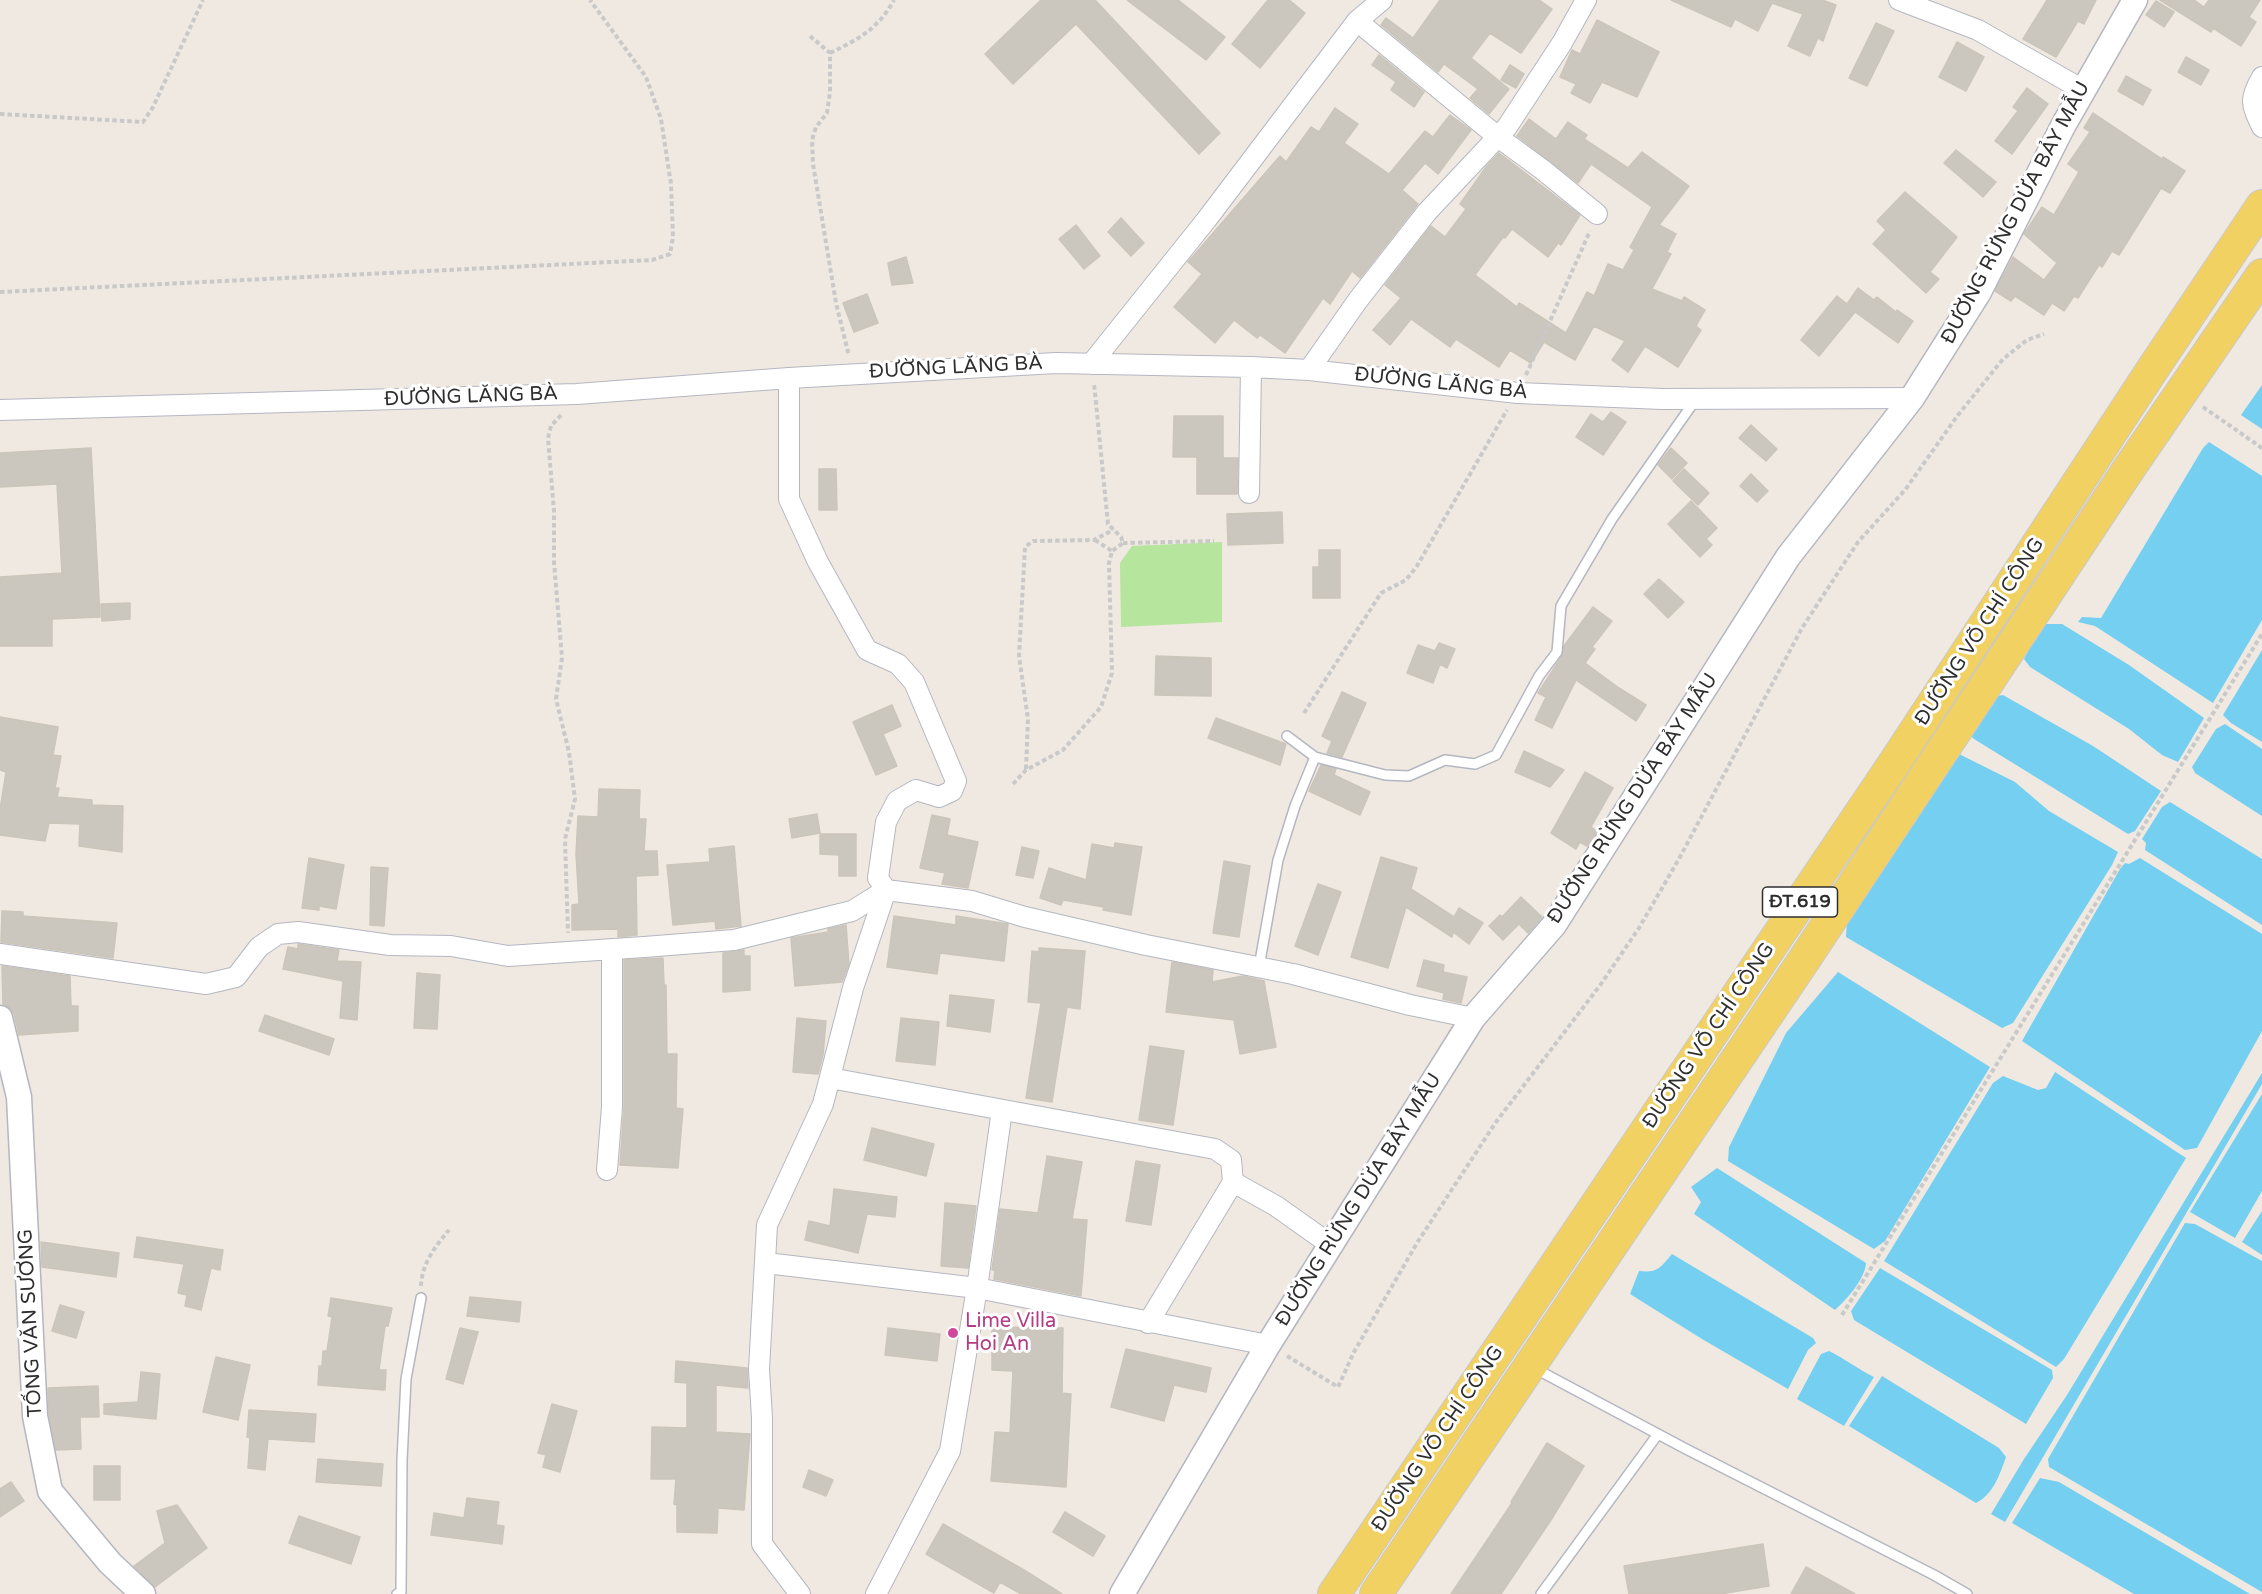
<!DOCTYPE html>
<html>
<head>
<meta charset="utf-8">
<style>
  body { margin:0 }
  canvas { display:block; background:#efe9e1 }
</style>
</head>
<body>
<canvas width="2262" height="1594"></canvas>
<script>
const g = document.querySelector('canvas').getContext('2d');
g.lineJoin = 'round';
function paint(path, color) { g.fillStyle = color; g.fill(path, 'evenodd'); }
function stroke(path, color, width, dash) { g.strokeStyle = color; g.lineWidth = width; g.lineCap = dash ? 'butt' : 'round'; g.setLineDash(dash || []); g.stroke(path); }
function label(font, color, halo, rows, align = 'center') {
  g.font = font + ' "Varela Round",sans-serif'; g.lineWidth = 6; g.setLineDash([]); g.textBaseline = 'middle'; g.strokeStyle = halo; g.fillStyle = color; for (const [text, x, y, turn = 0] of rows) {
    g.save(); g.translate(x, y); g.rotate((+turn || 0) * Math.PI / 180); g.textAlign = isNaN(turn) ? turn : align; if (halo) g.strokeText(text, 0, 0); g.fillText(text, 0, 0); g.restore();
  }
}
const green = new Path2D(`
  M1222 542V622L1121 627 1120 563 1132 546Z`);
const water = new Path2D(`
  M2262 385V429L2241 415Z
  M2209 442 2262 476V620L2213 703 2095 626 2078 622 2082 617 2101 618 2203 448Z
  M2042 624H2062L2129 665 2204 718 2178 762 2162 755 2129 729 2030 667 2024 659Z
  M2262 650V742L2231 723 2223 715Z
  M2003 695 2093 746 2161 791 2135 831 2128 834 1974 739 1969 734 1987 698Z
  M2225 724 2262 749V816L2195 773 2192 767 2216 729Z
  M1957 753 2015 782 2049 811 2118 852 2112 865 2013 1023 2002 1028 1846 937 1847 922Z
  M2170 802 2262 859V925L2145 850 2146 843 2142 839 2162 807Z
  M2140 858 2262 934V1031L2197 1148 2185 1150 2022 1041 2120 869 2125 863 2129 864Z
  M1838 972 1990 1067 1885 1241 1874 1249 1728 1161 1729 1147 1786 1033Z
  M2055 1072 2186 1158 2064 1359 2056 1367 1884 1261 1993 1083 2003 1076 2038 1090 2046 1088Z
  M2262 1073V1084L2005 1522 1991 1514 2024 1459 2067 1395Z
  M2262 1094V1191L2235 1238 2190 1212Z
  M1717 1168 1866 1263C1865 1279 1847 1299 1835 1310L1694 1214 1701 1202 1691 1187Z
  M2262 1211V1255L2242 1242Z
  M2185 1223 2195 1224 2262 1261V1592L2049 1467 2048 1459Z
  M1672 1254 1813 1338 1816 1343 1808 1350 1788 1389 1702 1339 1630 1294 1639 1271C1658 1273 1660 1268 1672 1254Z
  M1880 1268 2052 1370 2053 1378 2026 1424 1854 1320 1851 1311Z
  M1829 1351C1845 1359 1858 1369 1874 1377L1844 1426 1797 1399 1821 1354Z
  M1882 1376 1999 1448 2006 1457C2000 1474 1993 1495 1976 1503L1849 1426Z
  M2040 1478 2059 1482 2250 1594H2134L2012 1523Z`);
const building = new Path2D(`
  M1041 0H1095L1220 133 1199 154 1076 24 1013 84 985 54Z
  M1127 0H1178L1225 37 1206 60Z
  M1268 0H1289L1305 13 1260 68 1232 44Z
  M1440 0H1539L1552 9 1521 53 1490 33 1471 58 1509 89 1489 114 1470 98 1478 89 1444 64 1438 72 1381 25 1386 18 1413 38Z
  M1671 0H1822L1836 5 1823 41 1818 38 1810 56 1788 46 1803 14 1772 3 1758 31 1735 19 1731 27Z
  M2047 0H2096L2084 24 2078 21 2056 57 2023 39Z
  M2160 0H2194L2204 7 2209 0H2260L2249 17 2256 22 2241 46 2213 28 2211 32Z
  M2156 1 2174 12 2164 27 2146 15Z
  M1597 20 1659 52 1637 97 1602 82 1590 103 1571 93 1576 84 1560 77 1572 50 1580 54Z
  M1876 23 1894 31 1867 86 1849 78Z
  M1957 42 1984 57 1966 91 1939 77Z
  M1379 55 1424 92 1414 107 1391 90 1396 82 1372 65Z
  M2186 57 2209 70 2201 85 2178 72Z
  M1510 65 1524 74 1516 88 1501 80Z
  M2126 76 2151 90 2143 105 2118 91Z
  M2027 88 2048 104 2012 154 1995 141 2018 111 2013 107Z
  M1335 108 1358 124 1344 143 1389 174 1425 131 1433 137 1450 115 1471 130 1438 174 1425 163 1402 190 1418 204 1360 278 1352 271 1330 304 1323 298 1285 353 1260 335 1257 338 1234 320 1215 343 1174 307 1202 274 1188 262 1280 156 1286 162 1311 127 1319 132Z
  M2093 113 2162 159 2163 157 2185 171 2170 193 2161 188 2119 255 2112 251 2102 267 2099 265 2078 298 2074 296 2064 311 2052 303 2044 315 2015 296 2011 301 1995 291 2013 257 2044 280 2057 263 2024 234 2042 207 2054 215 2079 172 2068 164 2090 132 2084 128Z
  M1529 119 1556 139 1568 122 1587 135 1584 139 1628 168 1642 152 1689 186 1659 225 1676 234 1667 252 1671 254 1652 289 1682 301 1684 297 1705 310 1696 326 1701 330 1678 367 1645 346 1628 372 1612 360 1625 341 1594 326 1575 360 1544 342 1531 363 1510 350 1499 367 1456 339 1450 347 1411 319 1390 345 1373 330 1401 298 1385 285 1431 226 1445 237 1466 209 1460 204 1486 167 1499 153 1580 215 1561 245 1558 243 1548 257 1512 229 1505 238 1503 237 1475 275 1517 307 1519 303 1566 333 1587 292 1594 296 1608 264 1623 270 1634 250 1630 247 1652 207 1591 164 1578 183 1517 136Z
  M1956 150 1996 182 1983 197 1944 163Z
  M1905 192 1957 237 1930 272 1939 279 1926 293 1873 244 1886 230 1877 221Z
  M1121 218 1144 243 1131 256 1108 232Z
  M1076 225 1100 256 1084 269 1059 239Z
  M906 257 913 283 892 285 888 263Z
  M1858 288 1874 300 1877 297 1896 312 1897 310 1913 321 1898 343 1855 312 1819 356 1801 340 1837 296 1847 304Z
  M867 294 878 323 854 332 843 303Z
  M1611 412 1626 422 1603 455 1576 437 1591 414 1603 422Z
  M1174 416H1223V458H1238L1237 494H1197V457H1173Z
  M1751 425 1777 449 1766 461 1739 438Z
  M91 448 100 617 52 619V646H0V577L62 573 57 484 0 487V453Z
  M1671 448 1687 463 1672 479 1658 465Z
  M819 469H836L837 510H819Z
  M1684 469 1709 493 1698 505 1673 481Z
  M1751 474 1768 491 1757 502 1740 486Z
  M1691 501 1717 528 1706 539 1712 545 1700 557 1668 524Z
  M1282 512 1283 543 1228 545 1227 514Z
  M1319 550H1340V598H1313V567H1319Z
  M1659 579 1684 602 1668 618 1644 594Z
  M130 603V619L102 621 101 604Z
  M1593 607 1612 621 1592 647 1595 649 1585 663 1619 688 1646 705 1636 721 1576 680 1552 728 1535 720 1546 697 1538 693 1562 656 1564 646Z
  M1439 643 1455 649 1447 668 1440 664 1433 683 1407 673 1418 645 1435 651Z
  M1156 656 1211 658V696L1155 695Z
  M1342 692 1366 703 1342 757 1327 753 1332 741 1322 736Z
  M892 705 901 726 883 734 897 766 876 775 853 722Z
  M0 717 58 727 53 755 61 756 55 788H59L57 797 92 800V805L123 806 122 852 79 846 80 824 49 823 45 841 0 835V810L6 772 0 770Z
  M1216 718 1286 744 1280 765 1208 738Z
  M1524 751 1564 770 1550 787 1515 772Z
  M1321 765 1336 769 1334 775 1370 792 1360 815 1309 791Z
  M1585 772 1613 788 1591 827 1597 831 1587 846 1580 842 1576 849 1551 833Z
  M599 789 640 790 639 819H646L644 851H657L658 875 636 876 637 935 618 937V929L572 930V905L579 904 576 854 578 816 598 817Z
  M817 814 820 833 792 838 789 819Z
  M932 815 950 819 947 835 978 842 968 888 942 884 945 873 920 868Z
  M820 834H856V876H839V855L820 854Z
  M1115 843 1142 847 1131 915 1103 910 1104 907 1063 900 1061 905 1040 898 1049 868 1086 880 1092 844 1114 848Z
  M734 846 741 926 716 929 715 921 673 925 667 865 710 862 709 849Z
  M1022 847 1039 851 1033 878 1016 875Z
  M1381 857 1417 868 1411 889 1454 917 1459 908 1483 923 1469 944 1453 932 1452 937 1406 907 1388 968 1351 957Z
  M309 858 344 865 336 909 319 906V910L302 908Z
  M1224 861 1250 866 1239 937 1213 933Z
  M371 867 388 868 384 926 370 925Z
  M1318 884 1341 892 1318 955 1295 946Z
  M1521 897 1542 917 1528 933 1519 924 1503 940 1489 926 1500 915 1502 917Z
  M2 911 23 912V916L117 923 113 958 1 942Z
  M894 916 956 925V916L1008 924 1004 961 940 953 937 974 887 967Z
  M846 925 849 964 842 982 795 986 791 938 828 932V929Z
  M298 944 339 950 337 961 361 962 357 1020 340 1018 343 981 283 969 288 947 298 949Z
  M1039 948 1085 951 1080 1009 1067 1007 1052 1102 1026 1098 1041 1003 1028 1002 1032 951 1039 952Z
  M744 950V956H750V990L723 992V953Z
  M663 958 664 985H666L667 1054H677L676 1108 683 1109 678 1168 620 1165 624 1107V960Z
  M1424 960 1444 965 1443 972 1467 977 1461 1003 1443 999 1444 993 1417 986Z
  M1172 962 1213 970 1212 982 1243 976 1264 981 1276 1047 1240 1054 1234 1020 1166 1012Z
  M2 966 70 976 71 1006H78V1031L19 1035 14 1014 10 1008 3 1004Z
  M417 973 440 975 437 1029 414 1028Z
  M950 995 994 1000 990 1032 947 1026Z
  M265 1015 334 1039 329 1055 259 1031Z
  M797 1018 826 1021 823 1055 818 1074 793 1072Z
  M901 1018 939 1022 935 1065 896 1061Z
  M1150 1046 1184 1051 1173 1125 1139 1120Z
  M872 1128 934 1144 926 1176 864 1160Z
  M1047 1156 1082 1162 1072 1219 1087 1220 1081 1296 994 1279 995 1270H992L1000 1209 1038 1213Z
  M1136 1161 1160 1165 1151 1225 1126 1221Z
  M834 1189 897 1197 895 1217 867 1214 858 1253 805 1240 809 1221 830 1226Z
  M945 1203 976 1206 968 1268 941 1266Z
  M137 1237 223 1250 220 1270 211 1268 201 1310 185 1306 187 1295 178 1293 184 1264 134 1257Z
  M41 1242 119 1253 116 1277 42 1267Z
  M470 1297 521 1302 519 1322 467 1316Z
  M331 1298 392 1308 388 1326H385L379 1370H386L385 1390 318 1385 319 1366H322L323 1351H327L332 1317 328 1316Z
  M60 1305 84 1312 76 1338 52 1331Z
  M992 1327 1063 1328 1062 1393 1071 1394 1066 1487 991 1481 995 1432 1010 1433 1013 1371 992 1370Z
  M460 1328 478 1332 463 1384 446 1379Z
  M888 1328 940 1334 937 1361 885 1355Z
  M1126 1349 1211 1368 1206 1392 1174 1385 1164 1421 1111 1407Z
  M216 1357 250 1365 238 1420 203 1412Z
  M676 1361 747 1368 748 1388 716 1385V1432L750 1434 744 1510 718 1508 717 1533 677 1532V1505L674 1504 676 1479H651L652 1427 687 1428V1383L675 1382Z
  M141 1372 160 1374 156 1419 104 1414V1404L138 1402Z
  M98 1386 99 1417H80L81 1449 56 1450 49 1414 48 1388Z
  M552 1404 577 1411 560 1472 543 1467 546 1455 538 1453Z
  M249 1410 316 1414 314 1442 268 1439 265 1470 248 1468 250 1437H247Z
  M1547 1443 1584 1466 1551 1520 1501 1594H1451L1512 1503 1511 1502Z
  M318 1459 383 1464 381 1486 316 1482Z
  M94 1466H120V1500H94Z
  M809 1470 833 1480 826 1496 803 1487Z
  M11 1482 24 1501 0 1517V1489Z
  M467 1498 499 1502 496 1525 504 1526 502 1544 431 1535 434 1513 464 1518Z
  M177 1505 207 1548 155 1587 134 1566 165 1543 157 1511Z
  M1065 1512 1105 1536 1093 1556 1053 1532Z
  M299 1516 360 1537 351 1564 289 1543Z
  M943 1524 1024 1570 1062 1594H1021L1000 1582 994 1593 926 1554Z
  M1763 1544 1769 1586 1720 1594H1629L1624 1566Z
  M1806 1567 1855 1594H1791Z`);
const path = new Path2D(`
  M810 36 830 53V92L827 113 816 127 812 140 813 164 836 303 849 356
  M830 53C859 39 878 29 894 0
  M0 114 143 122 153 107 203 0
  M0 292 652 260 670 254 673 237 671 184 661 119 646 77 590 0
  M1526 375 1590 231
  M2203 407 2262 448
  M561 415 551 426 548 438 554 511V562L562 658 556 699 569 752 575 799 565 839 568 933
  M1095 540 1112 551
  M1123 543 1214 541
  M1304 713 1381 593 1406 580 1417 566 1507 410
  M1026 769 1028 719 1019 656 1025 547 1033 541 1094 540 1113 530
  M1013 784 1026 770 1063 750 1101 707 1112 673 1109 563 1112 551 1123 543 1121 537 1108 524 1094 383
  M421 1286C422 1263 435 1247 449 1230
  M1842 1315 2262 634
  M1287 1356 1338 1387 1354 1352 1417 1243 1496 1122 1601 984 1639 928 1680 857 1802 628 1858 542 1905 490 1958 415 2003 359 2027 340 2044 334`);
const service = new Path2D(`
  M1287 736 1315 757 1385 775 1409 776 1445 760 1475 764 1496 755 1539 676 1557 652 1561 606 1612 519 1696 399
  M1259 967 1278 860 1295 806 1315 757
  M1534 1368 1686 1449 1934 1575 1967 1594
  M397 1594 401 1592 402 1460 406 1379 421 1298
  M1541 1594 1658 1434`);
const minor = new Path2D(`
  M1899 0 1978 30 2083 90
  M1357 21 1498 137 1543 170 1597 214
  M2262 77C2249 99 2251 104 2262 127
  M1091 364 1207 219 1357 21 1382 0
  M1309 370 1358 300 1427 212 1507 127 1562 43 1586 0
  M789 378V499L818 562 867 650 898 664 914 682 956 781 952 791 939 797 916 790 897 801 886 822 878 878 886 890 853 988 823 1104 767 1225 759 1369 762 1418V1544L800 1594
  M0 410 577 394 789 378 1056 363 1251 367 1309 370 1518 393 1662 399 1912 398
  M1249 493 1251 367
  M0 954 206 984 236 977 259 947 278 934 298 932 390 945 451 946 508 956 644 947 734 940 852 911 886 890 972 901 1025 917 1146 945 1293 974 1410 1005 1473 1018
  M830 1078 1215 1149 1231 1160 1233 1182 1148 1323
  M607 1170 612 1107V949
  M1233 1182 1276 1206 1331 1245
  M766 1263 977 1288 1268 1345
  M876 1594 950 1451 977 1288 1002 1110`);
const tertiary = new Path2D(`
  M0 1018 19 1097 35 1416 50 1491 110 1563 143 1594
  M1122 1594 1268 1345 1473 1018 1554 925 1788 557 1912 398 1979 292 2063 126 2135 0`);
const primary = new Path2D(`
  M1334 1594 1895 762 2154 367 2262 206
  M1376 1594 1804 960 2128 470 2262 275`);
const markers = [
  [953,1333,6,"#d1479c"]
];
const shields = [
  [1800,902,75]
];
const shieldNames = [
  ["ĐT.619",1800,902]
];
const streetNames = [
  ["ĐƯỜNG RỪNG DỪA BẢY MẪU",2016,213,-62],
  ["ĐƯỜNG LĂNG BÀ",956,368,-3],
  ["ĐƯỜNG LĂNG BÀ",1441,384,6],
  ["ĐƯỜNG LĂNG BÀ",471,397,-2],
  ["ĐƯỜNG VÕ CHÍ CÔNG",1980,632,-57],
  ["ĐƯỜNG RỪNG DỪA BẢY MẪU",1633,799,-57],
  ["ĐƯỜNG VÕ CHÍ CÔNG",1709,1036,-56],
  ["ĐƯỜNG RỪNG DỪA BẢY MẪU",1359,1200,-58],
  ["TỐNG VĂN SƯƠNG",31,1323,-93],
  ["ĐƯỜNG VÕ CHÍ CÔNG",1438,1439,-56]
];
const hotelNames = [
  ["Lime Villa",965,1322],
  ["Hoi An",965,1345]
];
paint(green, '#b6e59e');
paint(water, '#75cff0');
paint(building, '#cbc7bf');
stroke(building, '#cbc5ba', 1.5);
stroke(service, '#b4b7c1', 12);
stroke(minor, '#b4b7c1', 22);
stroke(tertiary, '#b4b7c1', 27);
stroke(primary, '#c9c9c9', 34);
stroke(path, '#c9c9c9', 4, [4.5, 3]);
stroke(service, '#fff', 9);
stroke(minor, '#fff', 20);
stroke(tertiary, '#fff', 24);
stroke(primary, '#f2d163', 32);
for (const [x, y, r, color] of markers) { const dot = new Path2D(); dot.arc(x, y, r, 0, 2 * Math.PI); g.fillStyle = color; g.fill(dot); stroke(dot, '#fff', 2); }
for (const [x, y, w] of shields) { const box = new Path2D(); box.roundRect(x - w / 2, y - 15, w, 30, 4.5); g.fillStyle = '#fff'; g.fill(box); stroke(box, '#2e2e2e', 1.5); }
label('bold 18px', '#2e2e2e', null, shieldNames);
label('20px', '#2e2e2e', '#fff', streetNames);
label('20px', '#b23c85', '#fff', hotelNames, 'left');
</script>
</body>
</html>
